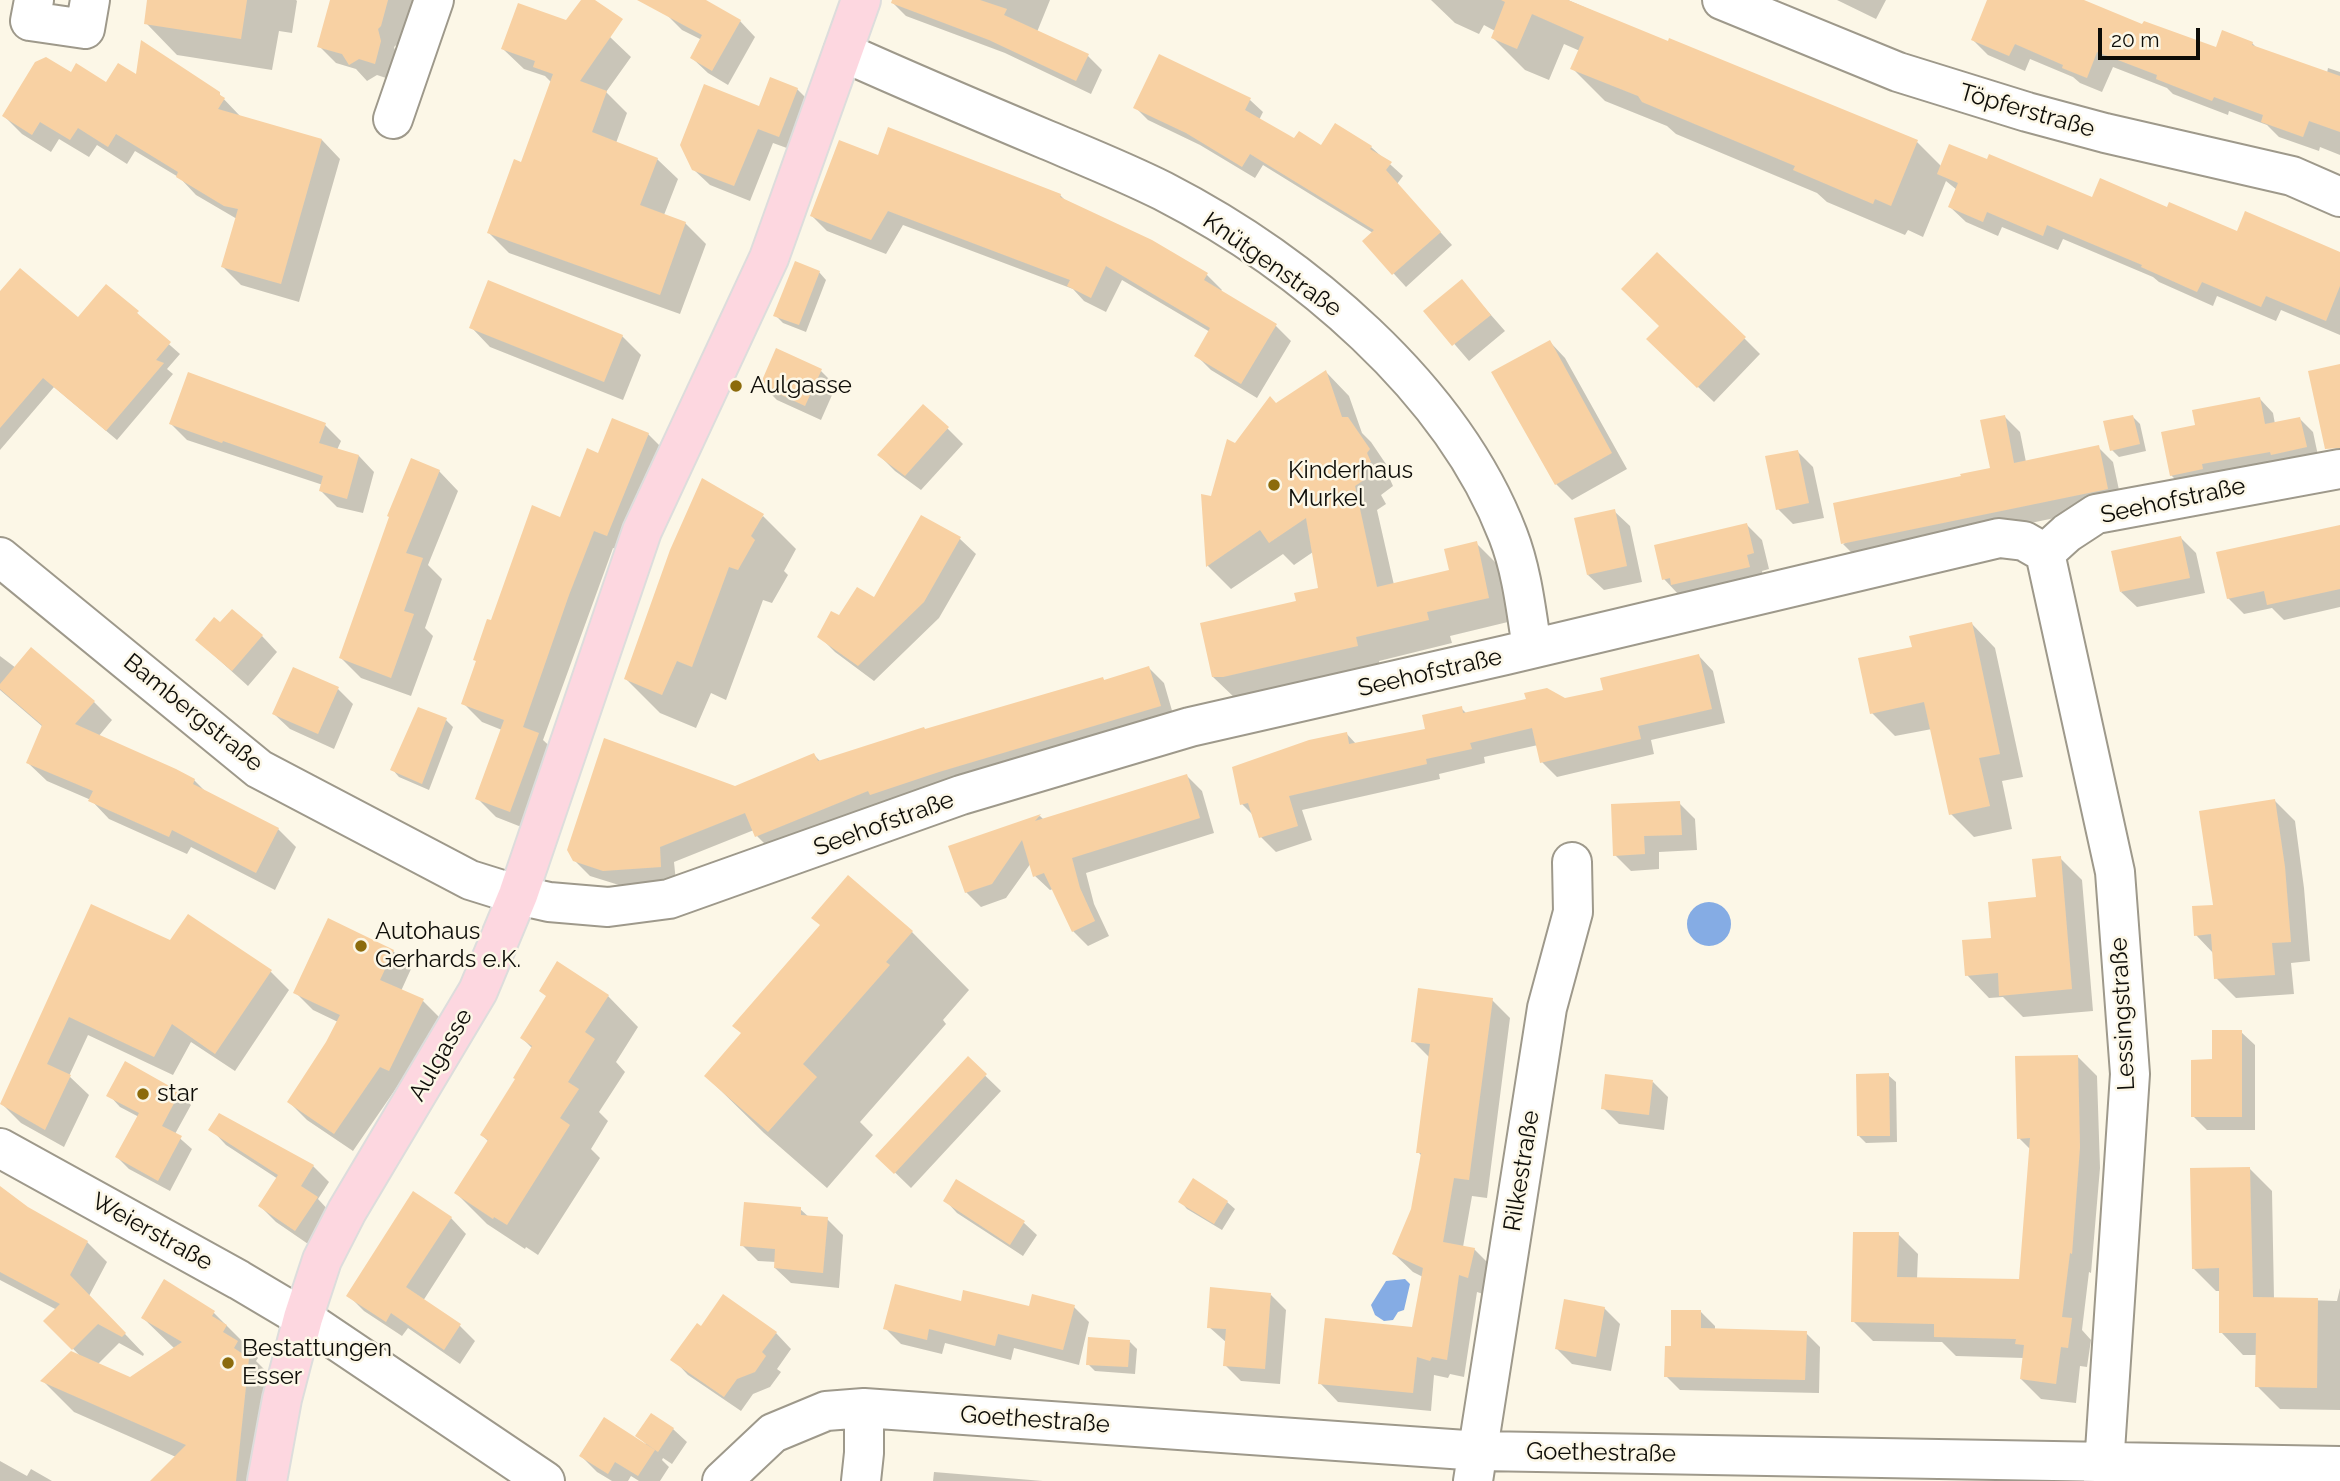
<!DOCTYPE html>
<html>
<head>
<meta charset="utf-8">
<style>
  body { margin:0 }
  #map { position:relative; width:2340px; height:1481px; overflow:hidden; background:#fcf7e7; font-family:Raleway,sans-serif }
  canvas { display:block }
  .scale { position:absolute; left:2098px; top:28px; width:102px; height:32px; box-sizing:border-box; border:4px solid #0e0d08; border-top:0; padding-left:9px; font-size:21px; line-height:24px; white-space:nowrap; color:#0e0d08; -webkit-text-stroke:5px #fcf7e7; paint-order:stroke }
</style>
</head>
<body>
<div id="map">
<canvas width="2340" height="1481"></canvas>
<div class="scale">20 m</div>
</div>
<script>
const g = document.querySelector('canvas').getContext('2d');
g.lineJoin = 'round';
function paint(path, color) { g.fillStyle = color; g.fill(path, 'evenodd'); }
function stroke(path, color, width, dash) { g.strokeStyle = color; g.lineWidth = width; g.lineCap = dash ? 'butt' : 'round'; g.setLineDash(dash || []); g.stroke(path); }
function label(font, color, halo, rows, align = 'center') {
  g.font = font + ' Raleway,sans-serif'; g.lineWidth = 5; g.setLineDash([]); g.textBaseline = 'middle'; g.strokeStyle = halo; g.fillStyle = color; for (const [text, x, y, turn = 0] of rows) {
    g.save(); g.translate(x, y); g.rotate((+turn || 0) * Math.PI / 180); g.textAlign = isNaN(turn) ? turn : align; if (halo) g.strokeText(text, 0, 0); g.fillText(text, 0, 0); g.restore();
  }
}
const water = new Path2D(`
  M1687 924a22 22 0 1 1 44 0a22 22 0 1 1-44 0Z
  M1405 1279 1410 1284 1404 1310 1398 1312 1393 1320 1384 1321 1375 1315 1371 1305 1386 1281Z`);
const shadow = new Path2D(`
  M149 0H296L297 1 292 33 279 31 272 70 177 55 146 23Z
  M331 0H414L404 38 394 47 398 59 392 80 377 75 367 81 356 69 336 63 319 46Z
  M674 0H702L740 21 755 37 728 85 708 73 692 58 702 40 682 30 666 14Z
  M892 0H1050L1037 32 1088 56 1102 70 1091 94 1005 53 906 16 892 2Z
  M1431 0H1568L1669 44 1917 142 1942 167 2093 199 2168 209 2237 234 2340 255V335L2281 310 2276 321 2217 296 2213 306 2159 282 2153 277 2063 239 2058 250 2002 227 1998 236 1966 222 1950 207 1957 190 1946 181 1923 237 1908 230 1905 235 1827 202 1817 193 1676 134 1667 126 1605 101 1573 69 1580 51 1564 44 1549 80 1525 70 1493 38 1495 31 1484 25 1479 34 1455 23Z
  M1837 0H1886L1876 19Z
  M1990 0H2079L2143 26 2217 50 2252 43 2258 49 2327 73 2328 68 2340 72V155L2320 147 2319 151 2279 137 2267 125 2229 111 2228 115 2173 94 2167 88 2113 67 2102 92 2080 83 2073 77 2030 59 2025 71 1988 55 1973 40Z
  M519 6 610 37 631 57 606 92 627 113 616 143 657 159 678 179 664 215 685 223 706 244 680 314 509 253 489 233 522 164 552 83 545 76 524 69 503 49Z
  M1159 57 1250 100 1263 112 1259 120 1295 140 1322 147H1371L1403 176 1397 184 1452 245 1406 287 1364 241 1373 233 1263 165 1255 178 1200 145 1148 120 1135 107Z
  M71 74 107 84 137 77 219 94 241 117 322 140 340 159 299 302 241 285 223 267 237 219 196 195 180 178 135 151 127 164 97 145 89 157 59 139 51 152 22 134 4 116Z
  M797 89 813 105 795 151 773 143 750 201 710 185 693 169 760 108Z
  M879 157 1060 195 1067 202 1207 275 1222 290 1220 292 1276 326 1291 341 1257 398 1211 370 1196 355 1210 332 1122 280 1106 312 1084 301 1073 289 903 225 886 254 827 231 812 216Z
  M819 272 826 280 806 332 783 323 775 315Z
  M1462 282 1505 331 1469 361 1426 311Z
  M0 294 78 319 137 313 146 324 180 354 167 369 173 374 117 440 54 387 0 450Z
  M471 327 622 336 641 355 623 400 490 347Z
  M1744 338 1760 354 1714 402 1664 355Z
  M1550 342 1565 358 1627 469 1572 500 1556 484 1494 373Z
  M821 371 836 386 821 420 777 400 762 385Z
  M1326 372 1349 396 1362 433 1371 442 1392 473 1389 477 1393 486 1381 495 1386 504 1377 510 1394 585 1451 571 1476 543 1500 567 1512 621 1450 636 1452 643 1379 661 1380 669 1237 700 1213 677 1298 602 1320 589 1313 552 1294 565 1283 554 1231 589 1208 566 1212 498 1236 446 1277 405Z
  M2260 399 2273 413 2275 424 2300 419 2313 432 2319 460 2185 489 2171 475 2197 427Z
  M2132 416 2140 424 2146 451 2119 457 2112 450Z
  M2005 417 2020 432 2026 462 2098 447 2113 462 2122 504 1858 559 1843 544 1992 469Z
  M171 424 325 425 341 441 337 450 359 456 374 472 363 513 337 507 321 491 323 485 187 440Z
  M947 428 963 444 921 490 895 471 879 455Z
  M648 434 667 453 626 553 613 548 543 740 557 753 529 830 496 817 477 798 502 730 482 722 463 703 492 622 561 519 599 455Z
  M1798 452 1813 467 1824 518 1793 524 1778 509Z
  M439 471 458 491 428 565 442 579 425 628 433 636 411 696 361 678 341 658Z
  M1614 511 1630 526 1642 582 1604 590 1588 575Z
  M763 516 796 549 784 571 788 575 772 603 763 600 726 700 711 693 696 728 660 713 626 679Z
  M922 517 960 539 976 554 939 618 874 681 835 652 819 636 840 618 874 600Z
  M1747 525 1762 540 1769 569 1762 571 1764 583 1679 595 1664 579Z
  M2340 527V607L2284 620 2272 608 2244 614 2228 598Z
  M2181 538 2196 553 2205 593 2137 607 2121 592Z
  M1972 624 1995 648 2023 777 2002 781 2012 829 1974 837 1951 814 1932 729 1895 736 1872 713 1914 648Z
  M262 636 277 652 248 686 197 640Z
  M0 656 16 668 94 702 112 720 98 737 194 780 207 793 278 829 296 847 275 890 191 847 187 854 109 819 91 800 47 781 28 763 43 727 0 690Z
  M1699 656 1713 671 1725 723 1651 740 1654 754 1557 777 1542 762 1538 745 1484 757 1485 763 1439 774 1440 779 1302 810 1312 840 1276 852 1261 837 1255 817 1242 804 1346 733 1357 745 1427 730 1461 708 1467 714 1564 700 1605 691Z
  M1149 668 1164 683 1175 721 772 851 757 836 754 830 674 862 676 882 619 885 590 876 574 860 735 787 814 755 821 762 1103 679 1105 681Z
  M338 689 353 704 334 749 290 729 274 714Z
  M446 720 453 727 429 790 399 777 392 769Z
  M1187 776 1202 791 1214 833 1086 873 1094 904 1109 936 1088 946 1073 931 1053 889 1050 890 1035 876 1031 863 1006 898 981 907 966 892 950 847 1040 816 1044 820Z
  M2275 801 2295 821 2304 888 2310 961 2291 963 2294 994 2236 998 2216 978 2214 954 2196 935Z
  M1679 803 1695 819 1697 850 1659 852V869L1631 871 1615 855Z
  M2060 858 2082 880 2093 1011 2023 1017 2003 997 1989 998 1967 975 2038 899Z
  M849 877 912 932 969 990 943 1020 946 1024 860 1122 873 1135 827 1188 764 1133 706 1076 742 1034 821 926Z
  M92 906 171 943 271 972 289 990 235 1071 191 1042 173 1075 88 1035 69 1076 89 1095 64 1147 21 1123 2 1104Z
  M393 951 411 969 401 991 423 1001 441 1019 408 1088 399 1084 353 1151 307 1120 289 1102 328 1043 338 1022 313 1010 295 992Z
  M608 996 638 1027 616 1062 625 1072 599 1112 608 1121 591 1149 600 1158 538 1255 526 1247 525 1249 487 1224 456 1193 489 1142 482 1135 517 1080 532 1048 522 1038Z
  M1492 1000 1510 1018 1487 1198 1472 1196 1463 1247 1474 1249 1492 1267 1486 1295 1477 1292 1464 1377 1450 1374 1448 1378 1434 1375 1431 1411 1338 1402 1320 1383 1413 1329 1423 1277 1413 1272 1394 1254 1413 1209 1422 1156 1418 1152 1430 1058 1413 1041Z
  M2241 1032 2255 1045V1130H2207L2193 1116 2214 1061Z
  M2077 1056 2097 1076 2100 1168 2091 1273 2089 1272 2082 1330 2091 1340 2087 1367 2080 1366 2076 1403 2041 1399 2021 1379 2024 1358 1956 1356 1942 1342 1873 1341 1853 1321 1898 1234 1918 1254 1917 1279 2021 1280 2031 1150 2019 1138Z
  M968 1059 1001 1091 911 1188 878 1156Z
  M1888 1075 1896 1082 1897 1142 1866 1143 1858 1135Z
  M1653 1082 1668 1097 1664 1130 1619 1124 1603 1108Z
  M179 1093 191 1105 175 1134 192 1149 170 1191 129 1169 117 1157 139 1117 120 1107 109 1095Z
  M211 1129 313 1166 329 1182 318 1199 332 1214 311 1246 276 1222 260 1206 278 1179 226 1145Z
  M2250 1169 2272 1191 2274 1299 2337 1301 2340 1288V1410L2280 1409 2257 1386V1355H2243L2221 1332V1291H2216L2193 1268Z
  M957 1182 1024 1223 1037 1235 1023 1256 957 1213 945 1200Z
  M0 1198 27 1209 87 1242 107 1262 89 1296 144 1354 143 1356 119 1343 97 1365 130 1379 175 1349 143 1318 164 1281 214 1313 245 1344 258 1358 256 1361 269 1374 266 1378 280 1391 271 1481H155L176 1457 74 1412 43 1381 82 1358 46 1321 57 1310 0 1280Z
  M1180 1201 1227 1202 1235 1209 1222 1230 1187 1209Z
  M800 1209 810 1218 827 1219 843 1235 839 1288 791 1283 775 1268 776 1262 758 1261 742 1245Z
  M451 1218 466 1234 423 1301 460 1326 475 1341 460 1364 408 1328 402 1336 364 1311 348 1295Z
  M1271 1295 1286 1310 1280 1384 1241 1381 1225 1365 1227 1343 1209 1327Z
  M962 1303 1030 1308 1074 1307 1089 1322 1079 1365 1014 1348 1011 1360 945 1343 942 1354 901 1344 885 1328Z
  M1604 1308 1620 1324 1611 1371 1572 1364 1557 1349Z
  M1701 1312 1715 1326V1330L1806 1333 1820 1347 1819 1393 1680 1390 1666 1376 1672 1347Z
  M776 1333 791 1349 777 1369 781 1372 770 1387 753 1394 741 1411 688 1375 673 1359Z
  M1129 1341 1137 1349 1135 1374 1095 1371 1088 1364Z
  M673 1429 687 1442 672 1464 663 1458 662 1460 669 1467 660 1481H639L631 1476 628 1481H612L597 1472 581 1456 646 1444 638 1436Z
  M0 1461 27 1476 31 1469 52 1481H0Z
  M934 1472 1043 1481H933Z`);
const building = new Path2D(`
  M147 0H247L241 39 144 24Z
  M330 0H388L381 26 378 29 381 41 375 64 359 59 349 65 342 54 317 47Z
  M581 0H595L623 19 580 81 607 91 592 132 658 158 640 205 686 222 660 295 487 233 514 159 521 162 553 74 533 67 535 61 501 49 518 3 566 20Z
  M637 0H706L741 20 712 71 690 58 702 35Z
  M892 0H980L1007 9 1004 15 1089 54 1076 81 989 40 891 3Z
  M1501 0H1568L1668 41 1669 38 1918 140 1891 206 1875 199 1873 204 1793 170 1795 166 1642 102 1638 96 1570 69 1584 37 1532 14 1517 49 1491 38 1505 2Z
  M1987 0H2084L2142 24 2144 21 2216 47 2222 30 2253 42 2252 45 2340 76V132L2309 121 2303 137 2261 122 2263 115 2214 97 2212 101 2156 79 2157 75 2097 52 2087 78 2062 68 2063 65 2015 44 2009 56 1971 40Z
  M141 40 220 92V95L225 98 218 109 322 139 281 284 221 267 238 209 224 206 176 177 178 172 116 134 108 147 78 128 70 140 40 122 32 135 2 116 35 62 46 57 71 72 76 63 106 82 118 63 136 74Z
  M1159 54 1251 98 1245 110 1294 138 1299 131 1321 145 1335 123 1372 146 1370 149 1392 162 1386 170 1441 232 1392 275 1362 241 1374 230 1250 154 1242 167 1186 133 1133 108Z
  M770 77 798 88 779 137 758 129 734 186 692 170 680 145 704 84 759 106Z
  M888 127 1061 194 1060 197 1152 240 1208 273 1204 280 1277 324 1241 384 1194 356 1210 328 1106 266 1091 298 1067 286 1070 280 888 211 871 240 810 216 839 140 878 155Z
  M1949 144 1987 159 1989 154 2092 197 2100 178 2167 207 2169 202 2237 231 2245 211 2340 252V286L2326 321 2266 296 2261 307 2202 282 2197 292 2141 267 2142 265 2047 225 2043 236 1987 212 1983 222 1948 207 1958 183 1937 174Z
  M1657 252 1746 337 1697 388 1646 339 1659 326 1621 289Z
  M795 261 820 271 799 325 773 316Z
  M20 268 78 317 106 284 139 311 137 313 171 342 156 360 164 363 106 431 43 378 0 428V291Z
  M1462 279 1491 315 1452 346 1423 311Z
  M488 280 623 335 604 382 469 328Z
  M1550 340 1612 453 1555 485 1491 372Z
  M776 348 822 369 805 406 760 385Z
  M2340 364V448L2325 449 2308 371Z
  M1326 370 1342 417H1348L1370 449 1367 453 1371 462 1358 471 1364 480 1355 486 1377 587 1449 570 1444 549 1477 541 1489 598 1427 612 1429 620 1356 637 1358 646 1223 677H1212L1200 623 1296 601 1294 593 1318 588 1306 518 1269 543 1260 530 1206 567 1201 494 1211 496 1227 439 1235 443 1270 396 1276 403Z
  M188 372 326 423 319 443 359 455 347 499 319 491 323 476 223 441 222 443 169 424Z
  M2260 397 2265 424 2300 417 2307 447 2271 455 2270 452 2202 464 2203 469 2170 476 2161 432 2195 425 2192 410Z
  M923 404 949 427 905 476 877 455Z
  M2005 415 2014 463 2099 445 2108 489 1841 544 1833 503 1961 476 1960 474 1990 468 1980 420Z
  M2133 415 2140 444 2110 451 2103 421Z
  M612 418 649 433 607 536 594 531 569 595 523 727 539 733 510 812 475 799 504 720 461 704 476 661 473 660 487 619 491 620 532 505 560 517 587 448 598 453Z
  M1798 450 1809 503 1776 510 1765 456Z
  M411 458 440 470 406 553 423 558 404 611 414 614 391 678 339 658 389 517 387 516Z
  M702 478 764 514 751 536 755 540 738 570 729 567 692 667 677 661 662 695 624 679 670 550Z
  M1615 509 1627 566 1587 575 1574 518Z
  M921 515 961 537 924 602 858 666 817 637 831 611 839 615 857 587 874 597Z
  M1747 523 1754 553 1747 555 1750 567 1671 585 1670 578 1662 580 1654 545Z
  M2340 525V589L2267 605 2264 591 2227 599 2216 552Z
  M2181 536 2190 578 2120 592 2111 551Z
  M232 609 263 635 232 671 195 640 214 617 220 622Z
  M1972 622 2000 754 1979 758 1990 806 1949 815 1924 702 1870 714 1858 658 1912 647 1909 636Z
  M31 647 95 701 75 724 176 769 195 779 193 784 279 828 256 873 172 830 169 837 88 801 93 791 26 763 42 725 0 689V684Z
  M1699 654 1712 709 1638 726 1641 739 1540 763 1532 728 1470 743 1472 749 1426 759 1427 764 1289 796 1298 826 1259 838 1248 803 1240 805 1232 767 1309 740 1347 732 1349 744 1425 729 1422 715 1462 706 1463 713 1526 699 1524 693 1547 688 1565 698 1603 690 1600 678Z
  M1149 666 1161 706 939 772 870 795 868 791 755 837 745 813 660 847 661 867 603 871 573 861 567 850 604 738 735 786 814 753 818 761 924 727 925 729 1103 677 1104 680Z
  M293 667 339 687 318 734 272 714Z
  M418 707 447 718 422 784 390 770Z
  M1187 774 1200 818 1072 858 1080 888 1095 921 1072 932 1044 873 1033 877 1022 840 992 884 965 893 948 846 1041 814 1035 821Z
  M2275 799 2285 867 2291 942 2272 943 2275 975 2214 979 2211 934 2194 936 2192 906 2213 905 2199 811Z
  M1680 801 1682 835 1644 836 1645 854 1613 856 1611 804Z
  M2061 856 2072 989 1999 996 1998 973 1965 976 1962 940 1991 938 1988 902 2036 897 2032 859Z
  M848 875 913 931 886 962 890 965 803 1064 817 1077 768 1132 704 1076 741 1033 732 1026 820 925 811 918Z
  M91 904 170 940 188 914 272 970 215 1054 172 1024 154 1057 69 1017 47 1064 71 1075 45 1130 0 1104Z
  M328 918 394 950 380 980 424 999 389 1071 380 1067 334 1134 287 1102 326 1042 340 1015 293 993Z
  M557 961 609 995 585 1032 595 1039 568 1082 579 1089 560 1118 570 1125 507 1225 494 1217 493 1219 454 1193 488 1140 480 1135 515 1079 513 1078 532 1046 520 1038 546 996 539 991Z
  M1418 988 1493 998 1469 1180 1454 1178 1443 1242 1475 1248 1468 1278 1459 1275 1447 1360 1432 1357 1430 1361 1417 1357 1413 1393 1318 1384 1325 1318 1412 1327 1423 1268 1392 1254 1411 1209 1421 1153H1416L1430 1044 1411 1042Z
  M2212 1030H2242V1117H2191V1060L2212 1059Z
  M2078 1055 2080 1147 2072 1254 2070 1253 2062 1317 2072 1318 2068 1348 2061 1347 2056 1384 2020 1379 2024 1345 2015 1344 2016 1339 1934 1337V1324L1851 1322 1853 1232H1899L1897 1277 2019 1279 2030 1138 2017 1139 2015 1056Z
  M968 1056 987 1074 894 1174 875 1156Z
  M125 1061 180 1092 162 1126 182 1136 158 1181 115 1157 139 1113 106 1096Z
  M1889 1073 1890 1136H1857L1856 1074Z
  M1605 1074 1653 1080 1649 1115 1601 1109Z
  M219 1113 314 1165 301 1186 318 1197 295 1231 258 1206 278 1175 208 1130Z
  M2250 1167 2253 1297 2318 1298 2317 1388 2255 1387 2256 1333H2219V1268L2192 1269 2190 1168Z
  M1193 1178 1228 1201 1214 1224 1178 1202Z
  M956 1179 1025 1221 1010 1245 943 1201Z
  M0 1186 28 1207 88 1241 70 1275 126 1333 122 1337 98 1324 72 1350 43 1321 60 1304 0 1272Z
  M413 1191 452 1217 406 1287 461 1324 444 1350 391 1313 386 1322 346 1296Z
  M744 1202 801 1207V1215L828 1217 823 1273 774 1268 775 1249 740 1246Z
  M164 1279 215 1311 212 1316 227 1325 223 1332 238 1341 234 1348 249 1358 236 1481H150L186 1445 40 1381 71 1351 130 1377 182 1342 141 1318Z
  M895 1284 961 1301 963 1290 1029 1306 1032 1294 1075 1305 1063 1350 998 1334 995 1346 929 1329 927 1340 883 1329Z
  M1210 1287 1271 1293 1265 1369 1223 1366 1226 1329 1207 1328Z
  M723 1294 777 1332 762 1352 766 1356 755 1372 737 1379 724 1397 670 1360 697 1323 701 1326Z
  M1564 1299 1605 1307 1596 1357 1555 1349Z
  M1671 1310H1701V1328L1807 1331 1805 1380 1664 1377 1665 1346H1671Z
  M1088 1337 1130 1340 1128 1367 1086 1365Z
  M651 1413 674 1428 658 1452 635 1436Z
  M604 1417 655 1450 638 1476 615 1462 608 1474 579 1456Z`);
const minor = new Path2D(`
  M34 0 30 21 85 29 90 0
  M1722 0 1898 72 2027 112 2105 133 2292 176 2340 197
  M843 52C910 82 978 111 1047 140 1085 156 1125 172 1163 191 1301 262 1451 387 1508 535 1522 571 1526 610 1532 648
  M393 119 434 0
  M2045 553 2115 872 2130 1074 2103 1481
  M0 557 259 769 470 880 518 895 549 902 608 907 669 899 961 795 1190 727 1506 655 1999 538 2024 541 2045 553 2067 533 2096 514 2340 469
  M0 1148 239 1280 303 1318 545 1481
  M722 1481 773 1433 826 1411 864 1408 1480 1451 2340 1466
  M861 1481 864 1453V1408
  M1473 1481 1547 1008 1573 912 1572 862`);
const major = new Path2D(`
  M267 1481 282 1399 303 1318 322 1260 347 1211 478 991 518 895 642 531 769 258 861 0`);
const markers = [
  [736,386,7,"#8c6b0c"],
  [1274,485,7,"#8c6b0c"],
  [361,946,7,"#8c6b0c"],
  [143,1094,7,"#8c6b0c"],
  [228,1363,7,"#8c6b0c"]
];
const streetNames = [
  ["Töpferstraße",2027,111,16],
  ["Knütgenstraße",1272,265,35],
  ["Seehofstraße",2173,501,-12],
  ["Seehofstraße",1430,673,-13],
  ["Bambergstraße",193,713,39],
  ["Seehofstraße",884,824,-20],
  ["Lessingstraße",2123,1014,-93],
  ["Aulgasse",441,1055,-60],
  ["Rilkestraße",1522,1171,-81],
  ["Weierstraße",152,1232,29],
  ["Goethestraße",1035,1420,4],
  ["Goethestraße",1601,1453,1]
];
const poiNames = [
  ["Aulgasse",750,386],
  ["Kinderhaus",1288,471],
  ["Murkel",1288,499],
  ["Autohaus",375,932],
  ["Gerhards e.K.",375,960],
  ["star",157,1094],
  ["Bestattungen",242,1349],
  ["Esser",242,1377]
];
paint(water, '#85ace4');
paint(shadow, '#0003');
paint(building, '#f8d1a3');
stroke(minor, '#9e998b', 42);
stroke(major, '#dddddc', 42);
stroke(minor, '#fff', 38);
stroke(major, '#fdd7e0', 38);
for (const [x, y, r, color] of markers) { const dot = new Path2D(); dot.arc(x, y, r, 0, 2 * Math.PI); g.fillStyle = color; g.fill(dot); stroke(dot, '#fcf7e7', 2.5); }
label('24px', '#0e0d08', '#fcf7e7', streetNames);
label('24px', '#0e0d08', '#fcf7e7', poiNames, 'left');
</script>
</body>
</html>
